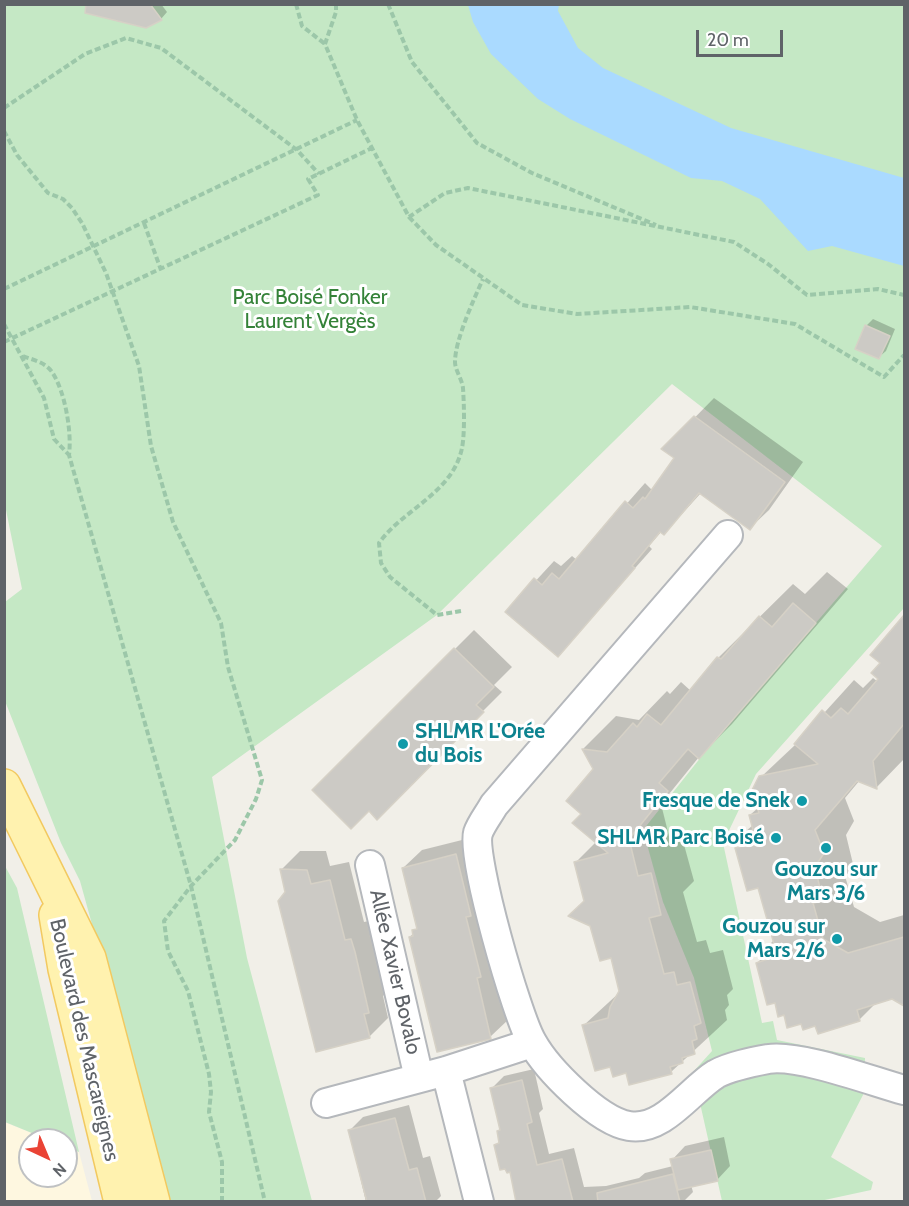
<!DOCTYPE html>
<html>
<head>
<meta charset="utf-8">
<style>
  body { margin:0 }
  #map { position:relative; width:909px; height:1206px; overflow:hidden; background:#f1efe8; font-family:Cabin,sans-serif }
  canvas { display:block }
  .frame { position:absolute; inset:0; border:6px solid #5f6368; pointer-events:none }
  .north { position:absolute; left:18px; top:1128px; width:60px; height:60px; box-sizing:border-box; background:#fff; border:2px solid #bfc1c3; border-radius:50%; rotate:136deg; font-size:16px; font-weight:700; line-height:24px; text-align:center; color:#5f6368 }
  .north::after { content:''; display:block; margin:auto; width:21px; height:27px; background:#ea4335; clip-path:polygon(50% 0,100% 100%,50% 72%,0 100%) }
  .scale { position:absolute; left:696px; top:30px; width:87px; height:27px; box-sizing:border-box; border:3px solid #5f6368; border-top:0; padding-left:8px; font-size:18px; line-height:21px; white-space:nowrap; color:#5f6368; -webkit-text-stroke:4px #fff; paint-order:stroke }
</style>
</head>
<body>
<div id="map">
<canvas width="909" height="1206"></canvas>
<div class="frame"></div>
<div class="north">N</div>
<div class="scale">20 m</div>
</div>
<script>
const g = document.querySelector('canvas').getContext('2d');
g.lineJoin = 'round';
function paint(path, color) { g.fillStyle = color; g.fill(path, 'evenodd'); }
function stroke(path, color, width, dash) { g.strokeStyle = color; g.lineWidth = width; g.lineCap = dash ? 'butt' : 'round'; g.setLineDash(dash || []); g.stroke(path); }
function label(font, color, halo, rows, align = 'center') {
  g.font = font + ' Cabin,sans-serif'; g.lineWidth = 6; g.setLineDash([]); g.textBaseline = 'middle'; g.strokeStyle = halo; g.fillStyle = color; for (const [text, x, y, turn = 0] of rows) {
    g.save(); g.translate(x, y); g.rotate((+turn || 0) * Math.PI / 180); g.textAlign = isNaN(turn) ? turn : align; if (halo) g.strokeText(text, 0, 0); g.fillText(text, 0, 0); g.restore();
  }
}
const commercial = new Path2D(`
  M4 1122 49 1140H30V1176H66V1147L79 1152 92 1201H5Z`);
const green = new Path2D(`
  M5 5H904V608L756 774 723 843 762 1023 773 1021 777 1040 865 1058 864 1093 831 1157 873 1182 871 1190 820 1201H722L693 1072 712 1051 694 978 663 902 643 830 709 747 882 546 672 384 437 615 212 777 247 958 312 1201H169L80 881 61 843 5 701V602L22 589 4 500Z
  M5 866 17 888 79 1152 66 1147V1140H49L5 1122Z`);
const water = new Path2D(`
  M468 5H559L558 11 578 48 603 68 731 128 904 178V266L832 246 808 251 760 199 722 181 691 178 570 119 538 99 491 54 473 22Z`);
const shadow = new Path2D(`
  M127 4H161L167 12 161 19Z
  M873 319 895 329 886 351 879 357 866 326Z
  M714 398 803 462 769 510 750 528 701 493 682 514 664 533 662 531 649 546 652 549 558 655 507 612 554 561 561 566 572 556 577 560 645 483 652 490 677 458 664 449Z
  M827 572 848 589 732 724 699 757 661 804 671 844 683 841 694 881 683 892 697 942 706 940 710 953 723 950 733 989 727 995 729 1005 725 1010 727 1020 671 1072 628 1071 611 1066 584 1025 620 992 612 957 585 901 576 862 596 842 583 814 595 769 583 749 616 716 639 720 667 691 670 694 681 682 691 691 718 658 793 584 805 594Z
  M904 618V759L876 788 860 780 845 798 854 821 846 835 854 868 845 876 854 907 880 922 904 915V1005L892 998 876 1003 859 1020 816 1025 802 1022 785 1013 757 963 768 952 767 947 774 940 759 886 737 848 747 838 745 832 753 825 750 815 759 807 761 777 795 745 854 680 863 688 873 678 878 682 882 663 900 623Z
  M474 630 512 667 494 685 502 692 377 817 369 809 314 790Z
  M474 837 509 1019 490 1037 410 937 418 927 403 868 422 850Z
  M300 851H326L330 866 349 862 364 922 369 921 387 992 383 996 388 1018 369 1037 287 893 281 870Z
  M534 1069 543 1109 539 1113 549 1154 574 1148 584 1187 606 1186 639 1178 645 1173 673 1166 672 1160 685 1146 724 1137 730 1166 717 1180 691 1185 693 1192 683 1202H519L512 1170 496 1145 500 1141 498 1131 501 1128 492 1088 504 1076Z
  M409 1105 423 1158 430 1156 441 1196 435 1202H366L349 1131 363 1117Z`);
const building = new Path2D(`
  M86 4H150L162 20 146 28 85 13Z
  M865 325 890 336 879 359 855 349Z
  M694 416 785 482 750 530 699 493 664 535 660 532 632 566 635 568 558 657 505 612 534 578 542 585 552 573 559 579 625 501 633 508 643 497 645 499 674 458 661 449Z
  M793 603 816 623 699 759 688 749 659 783 668 791 629 839 638 876 651 873 661 915 649 918 664 974 674 972 677 985 690 982 701 1023 694 1026 697 1039 692 1041 695 1054 682 1058 683 1063 670 1067 672 1074 629 1085 626 1073 613 1077 610 1067 595 1071 582 1025 608 1018 610 1007 619 991 611 958 600 961 590 926 568 916 584 901 574 862 608 853 572 823 581 814 566 801 593 769 582 749 607 752 633 723 637 727 647 714 661 725 717 657 721 659 759 616 772 627Z
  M904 615V724L873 761 877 789 857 781 815 830 824 853 815 867 823 901 813 903 823 939 848 953 904 937V1006L892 999 857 1010 860 1021 818 1034 815 1026 803 1030 801 1024 787 1028 784 1015 778 1017 775 1003 767 1005 756 963 768 959 765 947 774 944 758 888 747 891 735 848 747 845 744 832 753 830 749 815 759 813 752 790 759 776 818 764 794 744 822 710 831 718 841 708 848 714 878 679 871 673 880 663 870 655Z
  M454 648 494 687 476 705 484 712 377 820 369 811 351 829 312 790Z
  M456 854 471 916 466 917 481 977 477 978 491 1039 437 1052 409 937 413 936 412 930 417 929 402 868Z
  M280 869 307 870 311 884 330 880 345 940 351 939 355 952 369 1013 364 1014 370 1038 316 1052 278 901 285 892Z
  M522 1080 532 1122 527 1124 537 1165 562 1159 573 1202H516L510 1172 507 1173 505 1169 500 1170 494 1145 499 1143 497 1131 500 1130 490 1088Z
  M395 1118 409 1170 417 1168 426 1202H367L348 1130Z
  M711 1150 718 1181 678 1190 670 1159Z
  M673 1174 680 1202H598L597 1193Z`);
const path = new Path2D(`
  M296 4 302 26 325 44
  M336 4V12L325 44 357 120 409 217 445 193 468 188 734 242 768 264 807 295 878 289 904 295
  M388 4 412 62 477 143 532 173 656 225
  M4 108 85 54 126 38 161 48 297 150 319 174
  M4 131 17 155 48 193 63 199 72 208 82 223 106 273 139 366 151 446 173 522 221 623 228 667 262 780 256 799 235 840 191 886 164 921 168 951 188 991 209 1074 211 1092 209 1112 222 1162V1202
  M409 217 436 245 522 305 577 314 690 307 795 324 884 377 904 355
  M144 223 161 270
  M4 289 357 120
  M4 324 44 398 54 439 69 455
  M4 342 318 195 308 179 372 148
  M23 356C33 360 45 362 52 372 65 391 72 432 69 455L191 886 265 1202
  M461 611 437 615 390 577 381 563 379 543C402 510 453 493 462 448 465 433 464 403 463 388 462 379 455 370 455 362 455 340 474 299 483 279`);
const minor = new Path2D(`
  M728 535 494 805C489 814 481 824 478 833 471 857 517 1017 532 1042 547 1069 598 1121 629 1126 663 1132 690 1090 716 1074 731 1066 752 1062 768 1059 800 1054 871 1081 904 1090
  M370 865 419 1078
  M446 1071 479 1202
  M326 1103 446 1071 532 1043`);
const primary = new Path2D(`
  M4 786 89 958 153 1202
  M56 915 65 969 121 1202`);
const markers = [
  [403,744,6,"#0f9aa8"],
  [802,801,6,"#0f9aa8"],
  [776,838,6,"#0f9aa8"],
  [826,848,6,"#0f9aa8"],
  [837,939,6,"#0f9aa8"]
];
const parkNames = [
  ["Parc Boisé Fonker",310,298],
  ["Laurent Vergès",310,322]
];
const cultureNames = [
  ["SHLMR L'Orée",415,732,"left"],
  ["du Bois",415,756,"left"],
  ["Fresque de Snek",790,801],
  ["SHLMR Parc Boisé",764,838],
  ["Gouzou sur",826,870,"center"],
  ["Mars 3/6",826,894,"center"],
  ["Gouzou sur",825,927],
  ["Mars 2/6",825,951]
];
const streetNames = [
  ["Allée Xavier Bovalo",395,972,77],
  ["Boulevard des Mascareignes",84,1040,77]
];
paint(commercial, '#fef7e0');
paint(green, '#c5e8c5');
paint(water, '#aadaff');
paint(shadow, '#0003');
paint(building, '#cccac5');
stroke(building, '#d6d1c6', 1.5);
stroke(minor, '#b5b8bc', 32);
stroke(primary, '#f2c960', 36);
stroke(path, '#9cc7a9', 4, [6, 3]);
stroke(minor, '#fff', 28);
stroke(primary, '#fff2af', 33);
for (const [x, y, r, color] of markers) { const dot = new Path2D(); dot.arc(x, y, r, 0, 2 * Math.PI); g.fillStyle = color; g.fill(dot); stroke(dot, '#fff', 2); }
label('21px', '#348238', '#fff', parkNames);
label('bold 21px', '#0d838f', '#fff', cultureNames, 'right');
label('21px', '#5f6368', '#fff', streetNames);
</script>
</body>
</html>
